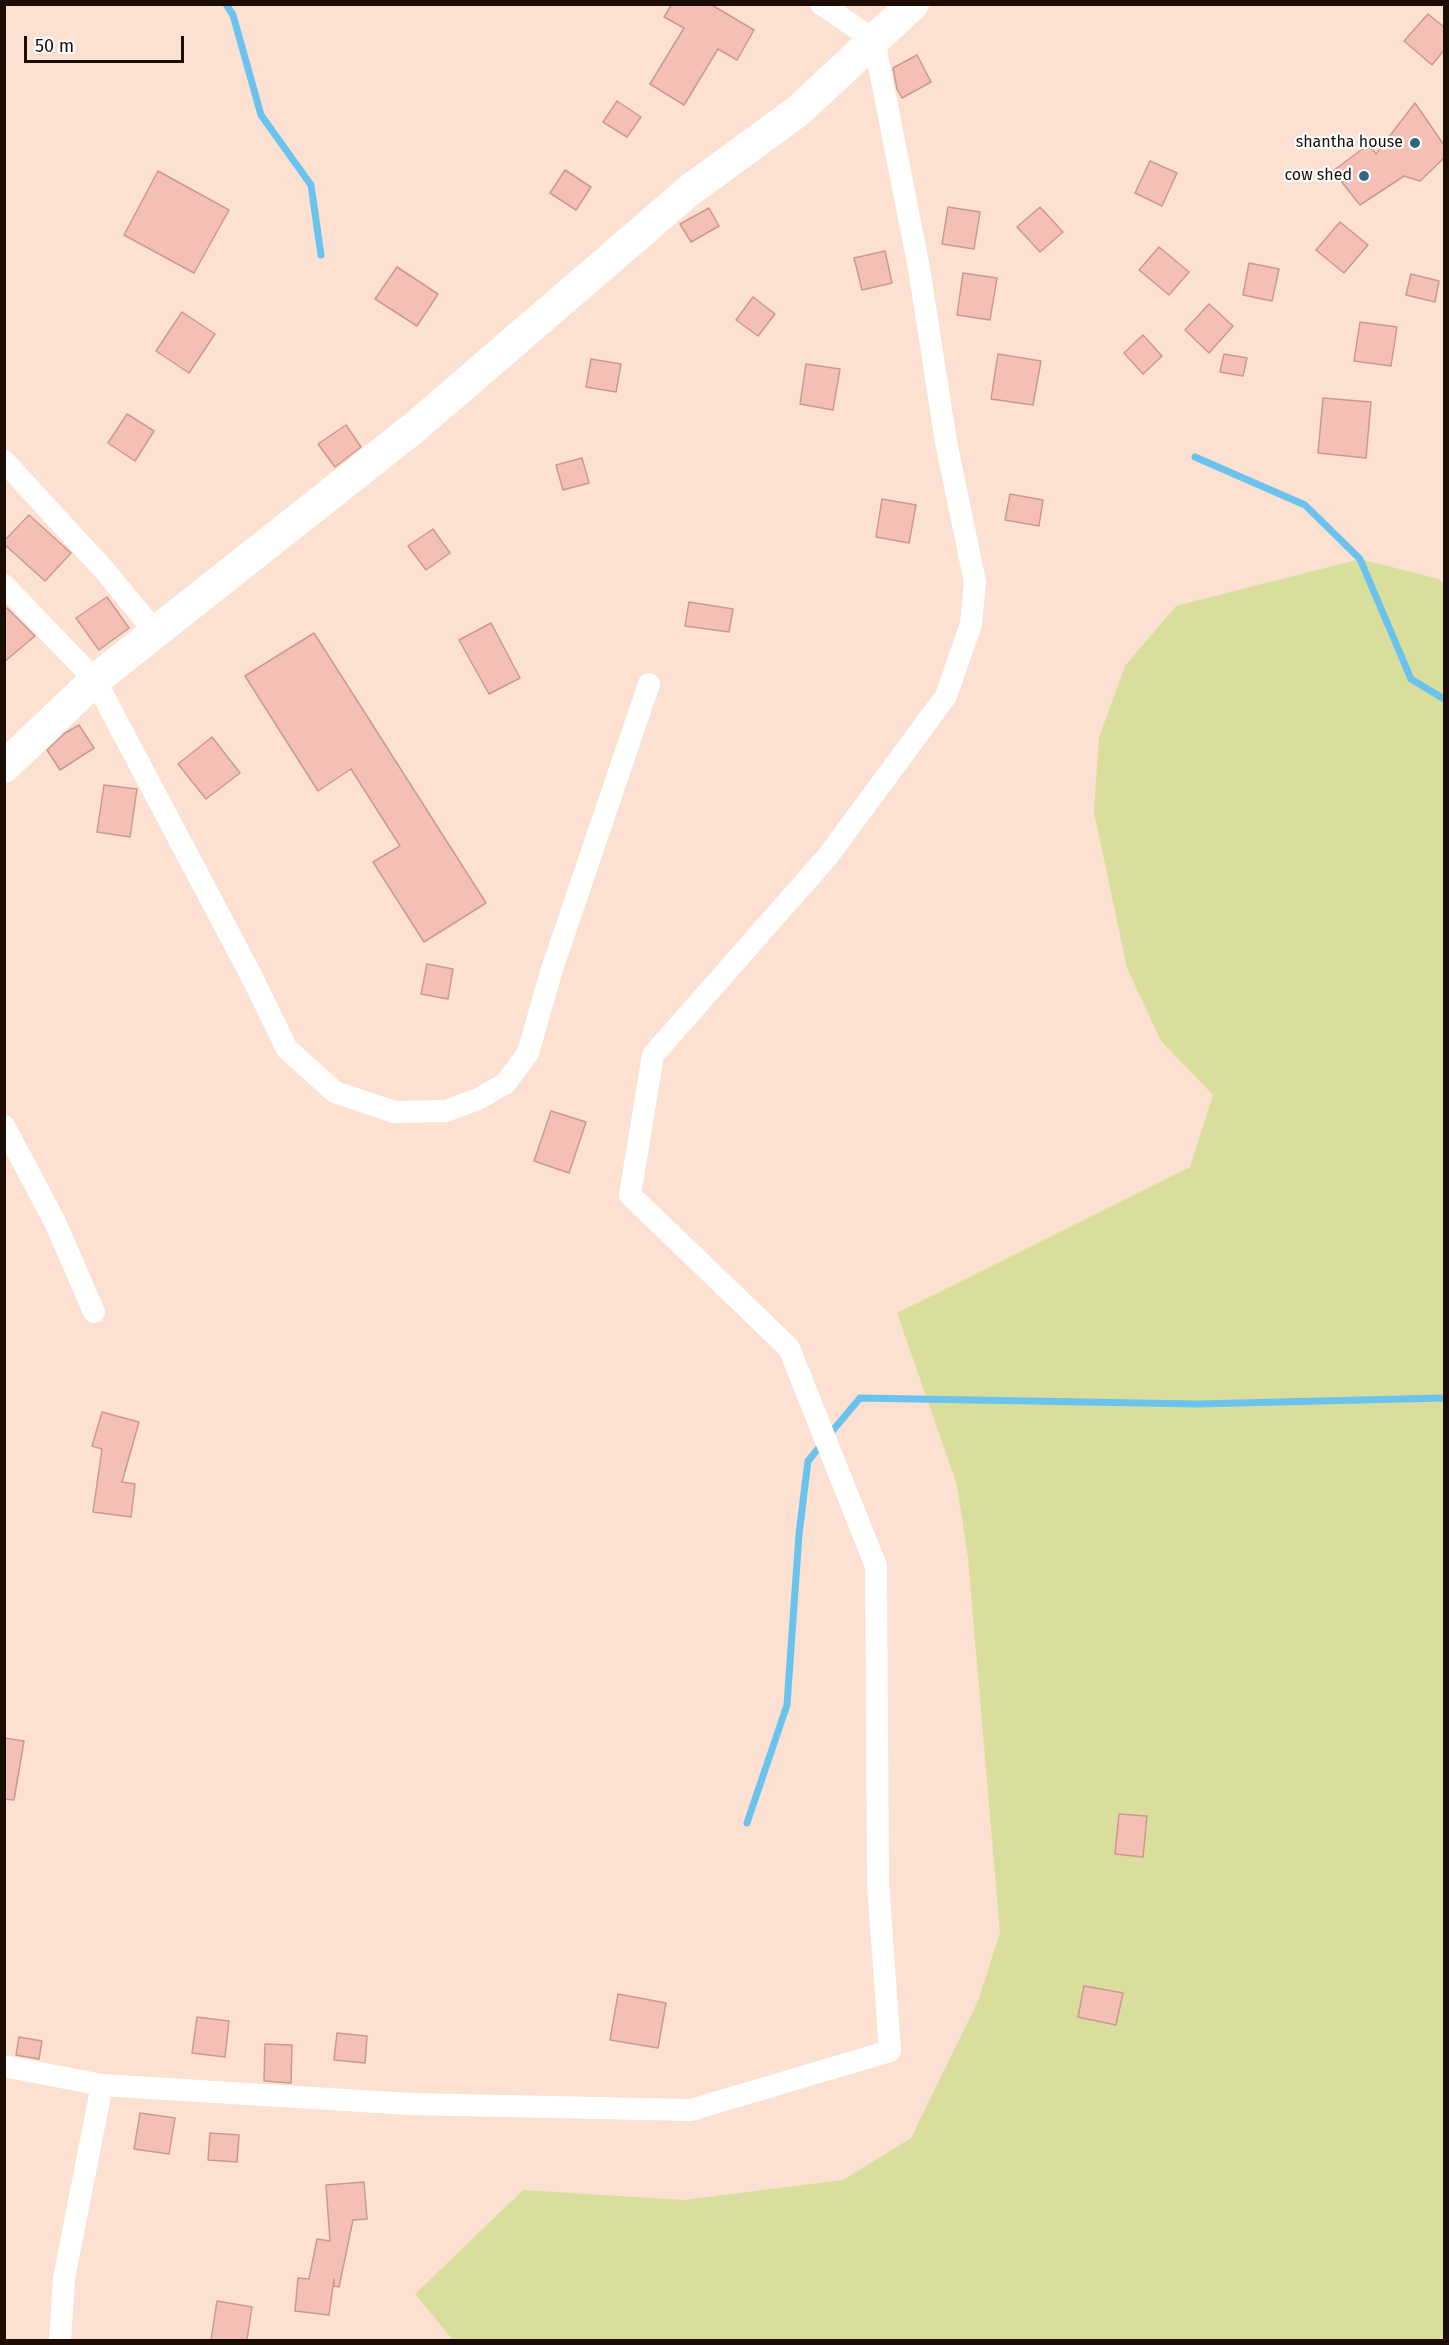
<!DOCTYPE html>
<html>
<head>
<meta charset="utf-8">
<style>
  body { margin:0 }
  #map { position:relative; width:1449px; height:2345px; overflow:hidden; background:#fce0d1; font-family:"Fira Sans",sans-serif }
  canvas { display:block }
  .frame { position:absolute; inset:0; border:6px solid #1b0c04; pointer-events:none }
  .scale { position:absolute; left:24px; top:36px; width:160px; height:27px; box-sizing:border-box; border:3px solid #1b0c04; border-top:0; padding-left:8px; font-size:18px; line-height:21px; white-space:nowrap; color:#1b0c04; -webkit-text-stroke:4px #fff; paint-order:stroke }
</style>
</head>
<body>
<div id="map">
<canvas width="1449" height="2345"></canvas>
<div class="frame"></div>
<div class="scale">50 m</div>
</div>
<script>
const g = document.querySelector('canvas').getContext('2d');
g.lineJoin = 'round';
function paint(path, color) { g.fillStyle = color; g.fill(path, 'evenodd'); }
function stroke(path, color, width, dash) { g.strokeStyle = color; g.lineWidth = width; g.lineCap = dash ? 'butt' : 'round'; g.setLineDash(dash || []); g.stroke(path); }
function label(font, color, halo, rows, align = 'center') {
  g.font = font + ' "Fira Sans",sans-serif'; g.lineWidth = 4.5; g.setLineDash([]); g.textBaseline = 'middle'; g.strokeStyle = halo; g.fillStyle = color; for (const [text, x, y, turn = 0] of rows) {
    g.save(); g.translate(x, y); g.rotate((+turn || 0) * Math.PI / 180); g.textAlign = isNaN(turn) ? turn : align; if (halo) g.strokeText(text, 0, 0); g.fillText(text, 0, 0); g.restore();
  }
}
const green = new Path2D(`
  M1360 559 1439 579 1444 583V2340H453L415 2294 523 2190 684 2200 843 2180 911 2138 978 2001 1000 1933 968 1558 957 1485 897 1313 1190 1167 1213 1095 1161 1041 1127 968 1094 812 1099 737 1125 666 1176 606Z`);
const stream = new Path2D(`
  M226 4 233 15 261 115 311 185 321 255
  M1195 457 1305 505 1360 559 1411 679 1444 699
  M829 1435 860 1398 1197 1404 1444 1398
  M747 1823 787 1705 799 1534 808 1461 822 1444`);
const building = new Path2D(`
  M672 4H710L754 30 737 60 718 49 684 105 650 84 684 28 664 17Z
  M1428 14 1444 27V50L1432 65 1404 41Z
  M917 55 931 82 902 98 897 89 893 68Z
  M617 101 641 117 627 137 603 122Z
  M1415 103 1444 145V158L1420 181 1404 176 1360 205 1333 171 1369 144 1376 154Z
  M1150 161 1177 173 1162 206 1135 193Z
  M565 170 591 187 576 210 550 193Z
  M158 171 229 210 194 273 124 235Z
  M948 207 980 212 974 249 942 244Z
  M1040 207 1063 232 1040 252 1017 227Z
  M709 208 719 226 691 242 680 224Z
  M1340 222 1368 245 1344 273 1316 250Z
  M1159 247 1189 272 1169 295 1139 270Z
  M885 251 892 283 862 290 854 258Z
  M1249 263 1279 269 1272 301 1243 295Z
  M397 267 438 294 417 326 375 299Z
  M963 273 997 278 990 320 957 315Z
  M1411 274 1439 281 1435 302 1406 295Z
  M753 297 775 314 758 336 736 320Z
  M1209 304 1233 326 1209 353 1185 330Z
  M182 312 215 334 189 373 156 351Z
  M1360 322 1397 327 1391 366 1354 361Z
  M1143 335 1162 356 1143 374 1124 353Z
  M998 354 1041 361 1033 405 991 399Z
  M1224 354 1247 358 1243 376 1220 372Z
  M591 359 621 364 616 392 586 387Z
  M806 364 840 369 833 410 800 404Z
  M1323 398 1371 402 1366 458 1318 453Z
  M127 414 154 431 135 461 108 443Z
  M346 425 361 447 335 467 318 444Z
  M582 458 589 483 563 490 556 465Z
  M1010 494 1043 500 1039 526 1005 520Z
  M882 499 916 505 909 543 876 537Z
  M29 515 71 553 45 581 4 544V541Z
  M433 529 450 553 426 570 408 546Z
  M107 597 129 628 99 650 76 618Z
  M689 602 733 609 729 632 685 626Z
  M7 608 35 636 4 662V610Z
  M491 623 520 678 489 694 459 640Z
  M314 633 486 903 424 942 373 862 400 846 351 769 318 791 245 676Z
  M79 725 94 748 60 770 47 750 65 733Z
  M212 737 240 773 206 799 178 764Z
  M104 785 137 789 130 837 97 832Z
  M427 964 453 969 448 999 421 994Z
  M551 1111 586 1122 569 1173 534 1161Z
  M102 1412 139 1422 122 1482 135 1484 131 1517 93 1512 102 1449 92 1446Z
  M4 1738 24 1741 14 1800 4 1799Z
  M1119 1814 1147 1816 1143 1857 1115 1854Z
  M1084 1986 1123 1993 1116 2025 1078 2017Z
  M618 1994 666 2003 658 2048 610 2040Z
  M197 2017 229 2021 225 2057 192 2053Z
  M337 2033 367 2036 365 2063 334 2060Z
  M19 2037 42 2041 39 2059 16 2055Z
  M265 2044 292 2045 291 2083 264 2081Z
  M140 2113 175 2118 169 2154 134 2149Z
  M210 2133 239 2135 237 2162 208 2160Z
  M364 2182 367 2219 353 2220 339 2287 334 2286V2279L329 2315 295 2311 298 2278 309 2279 317 2239 330 2241 326 2185Z
  M217 2301 252 2307 247 2340H211Z`);
const street = new Path2D(`
  M4 461 106 572 155 632
  M4 585 95 680 253 979 287 1049 335 1092 394 1112 446 1111 478 1099 505 1084 528 1053 552 969 649 684
  M4 1126 55 1222 94 1312
  M4 2066 102 2085 410 2104 691 2110 890 2051 878 1883 876 1566 789 1348 630 1195 653 1055 828 856 946 696 971 624 975 582 946 442 919 268 874 40 821 4
  M60 2340 64 2278 102 2085`);
const secondary = new Path2D(`
  M4 767 95 680 415 427 690 190 798 111 913 4`);
const markers = [
  [1415,143,6,"#306882"],
  [1364,176,6,"#306882"]
];
const poiNames = [
  ["shantha house",1403,143],
  ["cow shed",1352,176]
];
paint(green, '#dade9c');
stroke(stream, '#6ac3ec', 7);
paint(building, '#f4c0b6');
stroke(building, '#cb9990', 1.5);
stroke(street, '#fff', 22);
stroke(secondary, '#fff', 32);
for (const [x, y, r, color] of markers) { const dot = new Path2D(); dot.arc(x, y, r, 0, 2 * Math.PI); g.fillStyle = color; g.fill(dot); stroke(dot, '#fff', 2); }
label('16px', '#1b0c04', '#fff', poiNames, 'right');
</script>
</body>
</html>
